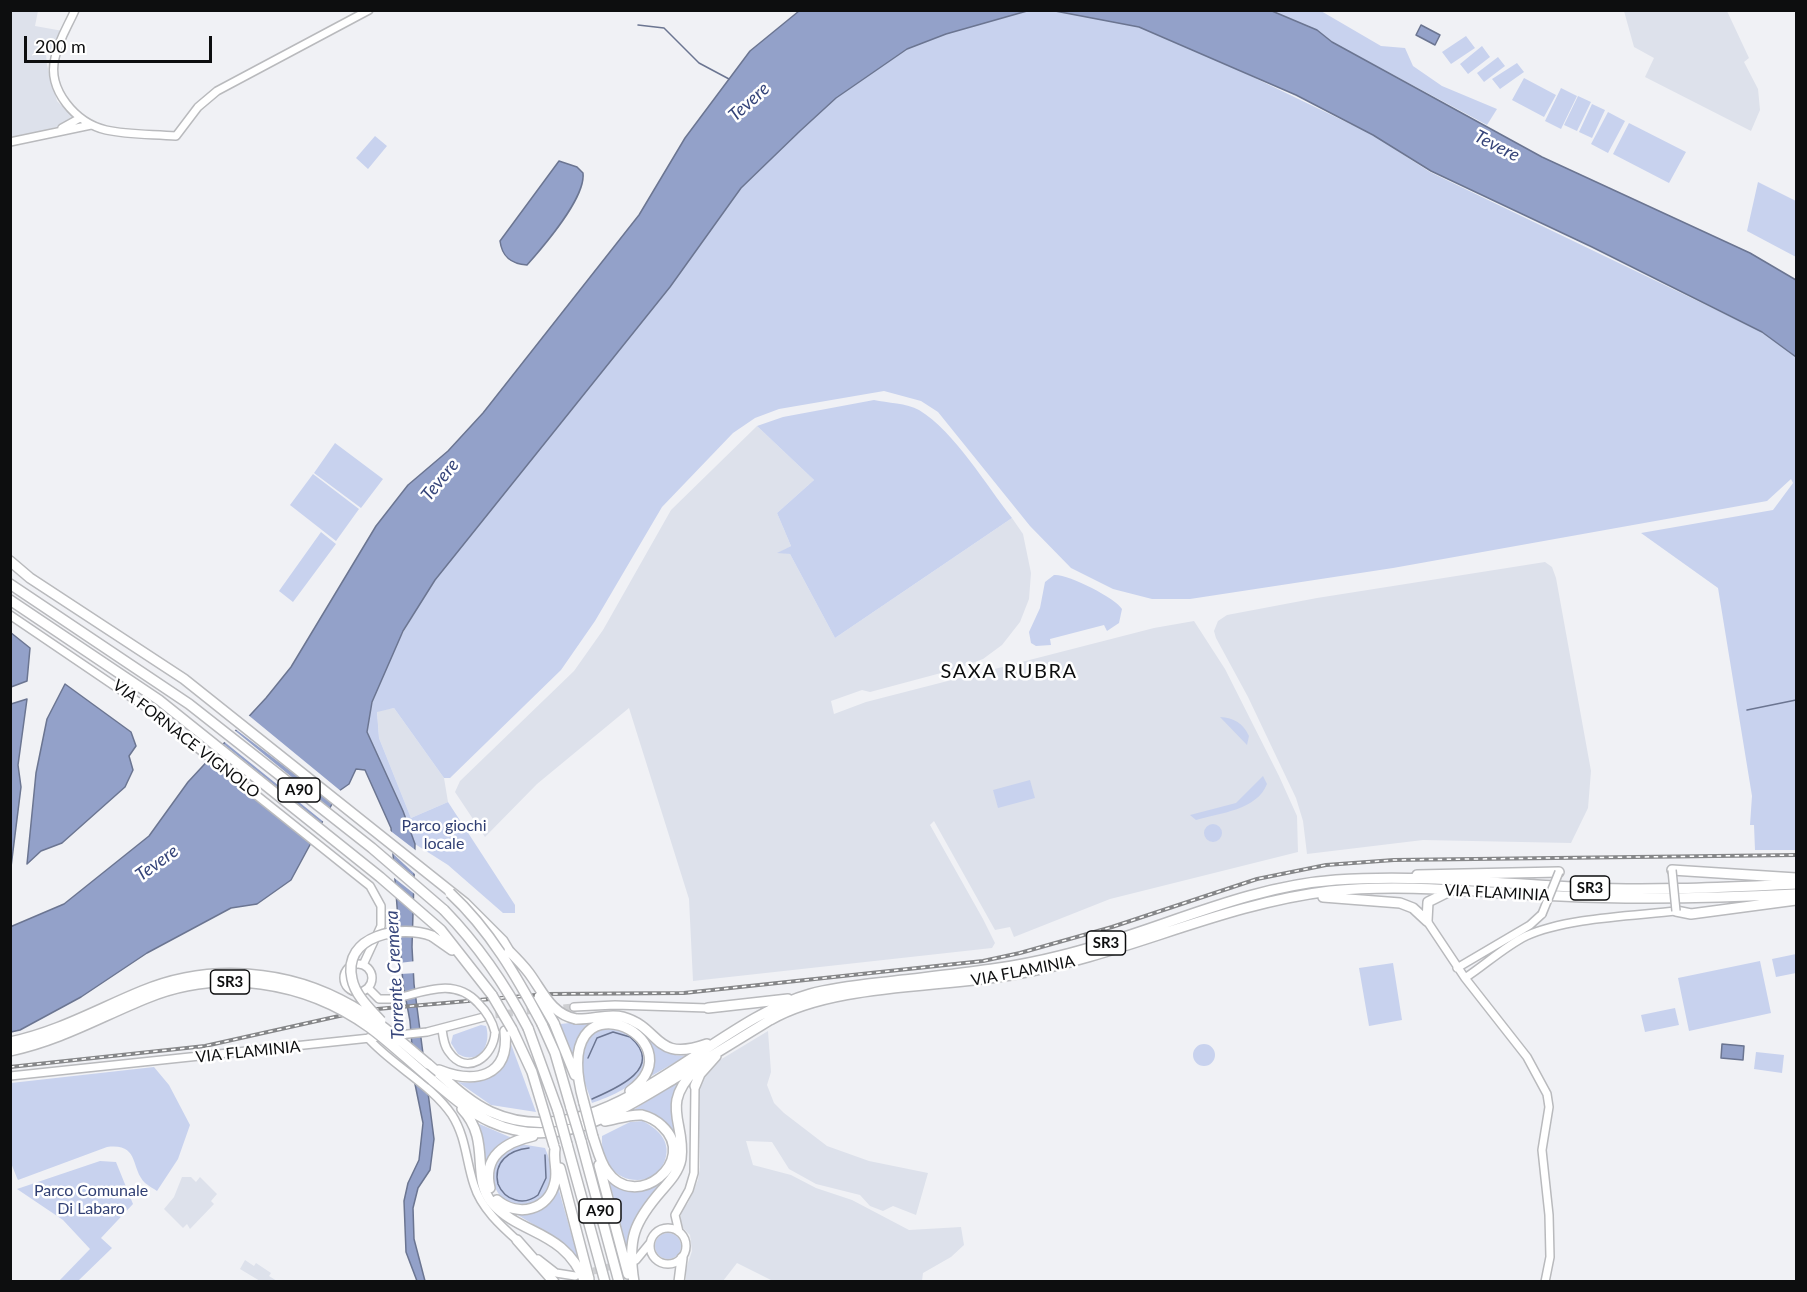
<!DOCTYPE html>
<html>
<head>
<meta charset="utf-8">
<style>
  body { margin:0 }
  #map { position:relative; width:1807px; height:1292px; overflow:hidden; background:#f0f1f5; font-family:Lato,sans-serif }
  canvas { display:block }
  .frame { position:absolute; inset:0; border:12px solid #0d0e0f; pointer-events:none }
  .scale { position:absolute; left:24px; top:36px; width:188px; height:27px; box-sizing:border-box; border:3px solid #0d0e0f; border-top:0; padding-left:8px; font-size:18px; line-height:21px; white-space:nowrap; color:#0d0e0f; -webkit-text-stroke:4px #fff; paint-order:stroke }
</style>
</head>
<body>
<div id="map">
<canvas width="1807" height="1292"></canvas>
<div class="frame"></div>
<div class="scale">200 m</div>
</div>
<script>
const g = document.querySelector('canvas').getContext('2d');
g.lineJoin = 'round';
function paint(path, color) { g.fillStyle = color; g.fill(path, 'evenodd'); }
function stroke(path, color, width, dash) { g.strokeStyle = color; g.lineWidth = width; g.lineCap = dash ? 'butt' : 'round'; g.setLineDash(dash || []); g.stroke(path); }
function label(font, color, halo, rows, align = 'center') {
  g.font = font + ' Lato,sans-serif'; g.lineWidth = 5; g.setLineDash([]); g.textBaseline = 'middle'; g.strokeStyle = halo; g.fillStyle = color; for (const [text, x, y, turn = 0] of rows) {
    g.save(); g.translate(x, y); g.rotate((+turn || 0) * Math.PI / 180); g.textAlign = isNaN(turn) ? turn : align; if (halo) g.strokeText(text, 0, 0); g.fillText(text, 0, 0); g.restore();
  }
}
const built = new Path2D(`
  M10 11H38L35 26 63 31 54 51 46 54 47 65 57 101 74 118 64 125 11 139Z
  M1624 11H1727L1749 58 1744 62 1758 89 1760 110 1751 131 1645 77 1654 58 1634 47Z
  M757 426 814 480 777 513 791 546 780 552 790 554 835 638 1012 518 1023 534 1031 573 1029 599 1020 622 1002 645 983 659 956 669 870 692 862 690 831 701 834 714 866 702 1154 628 1194 621 1225 669 1279 776 1297 816 1298 852 1110 899 1014 937 1010 927 995 930 934 821 930 825 983 919 995 943 992 948 693 981 689 899 629 708 537 784 485 837 455 792 460 781 574 671 603 630 671 510Z
  M1545 562 1552 567 1556 578 1591 771 1588 808 1571 843 1423 840 1307 854 1303 821 1296 798 1248 697 1216 638 1214 631 1218 621 1227 615 1317 598Z
  M394 708 444 778 448 802 411 818 379 738 377 711Z
  M768 1031 771 1072 767 1085 774 1103 784 1113 827 1146 869 1161 928 1173 916 1215 893 1206 883 1211 870 1206 860 1195 816 1184 789 1169 772 1142 746 1141 753 1165 791 1175 816 1188 852 1200 909 1230 961 1227 964 1245 951 1257 923 1273 922 1281H773L737 1263 723 1281H686V1269L692 1251 690 1235 683 1228 680 1220 682 1209 688 1203 698 1180 700 1167 698 1089 700 1081 715 1063Z
  M182 1177H191L196 1182 200 1177 217 1194 211 1201 214 1204 190 1229 187 1224 183 1228 164 1209 174 1197Z
  M245 1260 254 1266 256 1263 271 1273 269 1276 277 1281H260L240 1269Z`);
const green = new Path2D(`
  M1027 11H1055L1139 27 1230 66 1373 135 1430 172 1762 332 1796 357V850H1755L1754 825H1750L1752 796 1718 588 1641 533 1773 510 1793 483 1791 479 1767 501 1393 568 1190 599H1152L1113 589 1071 568 1030 526 938 412 921 401 884 391 779 409 755 418 733 433 662 507 595 621 561 670 450 778H444L394 708 377 712 379 738 411 818 448 802 515 905V913H503L448 865 415 844 403 811 367 732C369 684 410 620 435 580L670 287 741 188 800 131 836 98 907 49 946 34Z
  M1272 11H1321L1381 46 1405 48 1413 66 1442 86 1497 109 1487 125 1332 42 1317 30Z
  M1466 36 1475 48 1451 64 1442 52Z
  M1482 46 1490 57 1468 74 1460 64Z
  M1498 57 1505 66 1484 82 1477 73Z
  M1517 63 1524 72 1500 89 1492 79Z
  M1524 78 1556 95 1544 117 1512 100Z
  M1561 88 1577 96 1561 129 1545 121Z
  M1578 96 1591 102 1577 131 1564 125Z
  M1592 104 1605 110 1592 138 1579 132Z
  M1608 112 1625 121 1608 153 1591 144Z
  M1629 123 1686 152 1669 183 1613 154Z
  M375 136 387 146 368 169 356 158Z
  M1758 182 1796 201V257L1747 231Z
  M874 400C887 403 907 403 919 410 955 432 986 485 1012 518L835 638 790 554 777 553 791 546 777 513 814 480 757 426 783 417Z
  M335 443 383 479 361 508 314 473Z
  M313 474 359 509 336 541 290 505Z
  M321 532 336 544 293 602 279 591Z
  M1054 575C1066 573 1116 598 1122 609L1119 623 1107 631 1104 625 1050 639 1051 645 1036 646 1031 643 1029 632 1040 608 1045 582Z
  M1220 717C1234 718 1243 723 1249 736L1247 745Z
  M1263 776 1267 784C1257 810 1220 813 1196 820L1190 815 1236 803Z
  M1030 780 1035 798 998 808 993 790Z
  M1204 833a9 9 0 1 1 18 0a9 9 0 1 1-18 0Z
  M1796 954V973L1776 977 1772 959Z
  M1760 961 1771 1013 1689 1031 1678 978Z
  M1393 963 1402 1020 1369 1026 1359 968Z
  M1675 1008 1679 1025 1645 1032 1641 1015Z
  M600 1020 579 1037 572 1059 560 1024Z
  M481 1025 486 1026C492 1045 479 1066 458 1054L451 1043 453 1035Z
  M597 1029 627 1030C665 1069 631 1090 592 1103 581 1069 570 1057 597 1029Z
  M648 1036C659 1049 671 1058 688 1055L646 1079 654 1057Z
  M1193 1055a11 11 0 1 1 22 0a11 11 0 1 1-22 0Z
  M511 1044 536 1112 491 1105 458 1082C485 1086 506 1070 511 1044Z
  M1756 1052 1784 1055 1782 1073 1754 1069Z
  M154 1067 169 1085 190 1125 178 1159 157 1191C154 1189 149 1186 145 1183 130 1168 140 1143 107 1147L18 1180 17 1178 11 1163V1083Z
  M682 1080 673 1119 675 1134C664 1120 652 1111 633 1110Z
  M643 1121C669 1135 674 1153 656 1176 625 1189 600 1169 602 1136L630 1122Z
  M477 1123 512 1138 485 1171 483 1141Z
  M520 1144 545 1148C574 1214 490 1223 493 1172 494 1156 507 1150 520 1144Z
  M100 1161 116 1162 133 1204 101 1238 112 1248 78 1281H59L90 1249 63 1220 17 1189Z
  M608 1176C625 1187 637 1194 657 1185L658 1189 636 1216 626 1247Z
  M558 1187 579 1261 553 1236 511 1211 553 1196Z
  M655 1246a13 13 0 1 1 26 0a13 13 0 1 1-26 0Z`);
const water = new Path2D(`
  M799 11H1027L946 34 907 49 836 98 800 131 741 188 670 287 435 580 403 631 372 702 367 732 403 811 415 844 412 947 414 984 434 1139 430 1170 418 1188 413 1208 414 1239 425 1281H417L406 1252 404 1201 408 1183 419 1160 423 1123 415 1084 410 1021 403 984 391 828 365 770 356 769 349 784 339 791 291 880 257 904 231 908 147 953 81 997 20 1030 11 1032 10 927 64 904 149 836 188 782 266 698 291 667 376 526 408 485 448 451 483 413 639 215 685 138 750 51Z
  M1055 11H1272L1317 30 1332 42 1542 157 1750 253 1796 280V357L1762 332 1592 247 1431 171 1373 135 1296 95 1139 27Z
  M1421 25 1440 35 1435 45 1416 35Z
  M559 161 577 167 583 173C586 197 543 247 527 265 511 264 502 257 500 241Z
  M10 632 30 648 27 681 11 687Z
  M65 684 131 732 136 746 129 756 133 770 125 787 62 843 41 851 27 864 36 773 47 719Z
  M27 699 18 765 21 787 11 867V704Z
  M1722 1044 1744 1046 1743 1060 1721 1058Z`);
const pier = new Path2D(`
  M247 714 342 792 335 805 234 728Z
  M233 729 332 810 325 823 222 740Z
  M221 742 324 825 314 844 206 758Z
  M388 829 418 852 417 876 391 852Z
  M391 857 417 879V896L393 877Z
  M416 961 417 973 400 974 399 963Z`);
const stream = new Path2D(`
  M638 25 664 28 699 63 729 79
  M1747 710 1796 700
  M588 1058 597 1038 613 1032 630 1037C666 1068 615 1089 592 1099
  M529 1148C509 1150 493 1162 498 1184 505 1201 524 1206 538 1195L546 1178 545 1155`);
const minorTunnel = new Path2D(`
  M553 1009 574 1007
  M485 1016 536 1010
  M583 1274 619 1264`);
const minor = new Path2D(`
  M75 10C68 26 58 41 55 58 47 90 76 123 106 130 129 135 153 134 176 136L198 107 217 91 369 10
  M62 128 80 118
  M10 142 91 125
  M10 615 150 710 370 886 381 906V926L363 965
  M1427 921 1465 978 1527 1057 1547 1094 1549 1107 1542 1150 1549 1215 1550 1257 1545 1282
  M344 978a14 14 0 1 1 28 0a14 14 0 1 1-28 0Z
  M1457 968 1530 925 1542 914
  M1465 978C1485 965 1504 947 1526 936 1565 918 1631 916 1676 911
  M368 988 379 999H394
  M574 1007 615 1005 708 1008
  M442 1029C443 1037 444 1046 449 1052 466 1077 494 1057 495 1032
  M368 1038C393 1066 431 1084 452 1115 466 1137 466 1161 474 1185 481 1208 501 1226 519 1242
  M10 1076 427 1032 484 1017
  M650 1246a18 18 0 1 1 36 0a18 18 0 1 1-36 0Z
  M679 1232 675 1215 689 1190 694 1173 695 1086
  M538 1259 556 1273 575 1276
  M636 1260 650 1243`);
const highway = new Path2D(`
  M10 561 30 578 184 679 465 903 503 941 509 951
  M10 584 189 704 372 848 444 910
  M10 600 159 700 380 877 441 930 492 995
  M1672 870 1796 878
  M1417 875 1559 872
  M1323 897 1400 903 1413 908 1427 921
  M1676 911 1691 914 1796 900
  M1427 921 1428 902 1446 893
  M432 936 452 950
  M708 1008 788 999
  M576 1019C592 1020 608 1013 623 1017 662 1028 653 1063 707 1044
  M554 1023 575 1075
  M542 1024 555 1053 571 1108
  M528 1028 558 1111
  M512 1029 532 1072 544 1112
  M428 1064C448 1081 467 1101 491 1112 602 1162 709 1022 810 994 840 986 872 984 903 980 955 974 1008 969 1059 956 1153 934 1239 887 1336 880 1419 874 1504 884 1588 888 1658 891 1727 887 1796 884
  M439 1070C474 1084 510 1078 505 1031
  M432 1080C451 1096 469 1112 491 1122 559 1153 620 1111 677 1077 708 1058 739 1039 770 1020 834 983 942 988 1016 974 1124 955 1221 904 1330 891 1406 883 1485 893 1561 896 1640 900 1717 898 1796 894
  M695 1086 700 1074 716 1056
  M584 1103C545 965 703 1038 630 1091
  M462 1109C492 1141 470 1176 492 1203 521 1236 564 1229 585 1282
  M593 1137C597 1148 600 1162 607 1171 635 1213 700 1161 662 1126 656 1120 650 1117 642 1115 630 1114 617 1119 605 1121
  M581 1141 619 1282
  M567 1144 605 1282
  M599 1165 628 1274
  M560 1168 589 1279
  M490 1188C482 1156 506 1142 533 1136
  M497 1200C518 1218 549 1210 555 1182 558 1170 553 1160 555 1149
  M517 1240 554 1282
  M634 1282C627 1239 634 1222 662 1190 670 1181 679 1171 681 1159 686 1122 659 1106 696 1069
  M679 1282 682 1258`);
const rail = new Path2D(`
  M10 1067 205 1046 366 1010 547 994 684 993 983 961 1020 953 1112 927 1257 879 1326 865 1394 860 1796 855`);
const minorBridge = new Path2D(`
  M1672 870 1676 911
  M1542 914 1559 872
  M394 999C424 992 454 977 478 1003 487 1012 492 1020 495 1032`);
const highwayBridge = new Path2D(`
  M450 893C490 930 517 977 542 1024
  M444 910C479 946 505 984 528 1028
  M509 951C516 958 523 965 529 973 543 992 551 1014 576 1019
  M492 995 512 1029
  M539 997 554 1023
  M381 1021C370 1009 355 995 352 979 342 935 402 924 432 936
  M10 1042C58 1032 98 1009 142 991 209 963 289 969 352 1006 380 1022 404 1044 428 1064
  M10 1051C61 1040 100 1017 147 998 220 968 305 981 369 1027 391 1043 411 1063 432 1080
  M584 1103 593 1137
  M571 1108 581 1141
  M558 1111 567 1144
  M544 1112 554 1146`);
const shields = [
  [299,790,42],
  [1590,888,39],
  [1106,943,39],
  [230,982,39],
  [600,1211,42]
];
const shieldNames = [
  ["A90",299,790],
  ["SR3",1590,888],
  ["SR3",1106,943],
  ["SR3",230,982],
  ["A90",600,1211]
];
const streetNames = [
  ["VIA FORNACE VIGNOLO",186,739,38],
  ["VIA FLAMINIA",1497,893,3],
  ["VIA FLAMINIA",1023,971,-11],
  ["VIA FLAMINIA",248,1052,-6]
];
const parkNames = [
  ["Parco giochi",444,826],
  ["locale",444,844],
  ["Parco Comunale",91,1191],
  ["Di Labaro",91,1209]
];
const waterNames = [
  ["Tevere",749,102,-42],
  ["Tevere",1497,146,27],
  ["Tevere",440,480,-51],
  ["Tevere",157,863,-36],
  ["Torrente Cremera",395,975,-93]
];
const quarterNames = [
  ["SAXA RUBRA",1009,672]
];
paint(built, '#dde1eb');
paint(green, '#c8d2ee');
paint(water, '#93a1c9');
stroke(water, '#6b7591', 1.5);
paint(pier, '#f0f1f5');
stroke(stream, '#6b7591', 1.5);
stroke(minorTunnel, '#cecfd2', 7, [7, 3.5]);
stroke(minor, '#b9babd', 10);
stroke(highway, '#b9babd', 12);
stroke(minor, '#fff', 7);
stroke(highway, '#fff', 9);
stroke(rail, '#858688', 4);
stroke(rail, '#fff', 1.5, [4.5]);
stroke(minorBridge, '#b9babd', 10, []);
stroke(highwayBridge, '#b9babd', 12, []);
stroke(minorBridge, '#fff', 7);
stroke(highwayBridge, '#fff', 9);
for (const [x, y, w] of shields) { const box = new Path2D(); box.roundRect(x - w / 2, y - 12, w, 24, 4.5); g.fillStyle = '#fff'; g.fill(box); stroke(box, '#0d0e0f', 1.5); }
label('bold 15px', '#0d0e0f', null, shieldNames);
label('16px', '#0d0e0f', '#fff', streetNames);
label('16px', '#303f73', '#fff', parkNames);
label('italic 18px', '#36457a', '#fff', waterNames);
g.letterSpacing = '1.5px';
label('20px', '#0d0e0f', '#fff', quarterNames);
g.letterSpacing = '0px';
</script>
</body>
</html>
